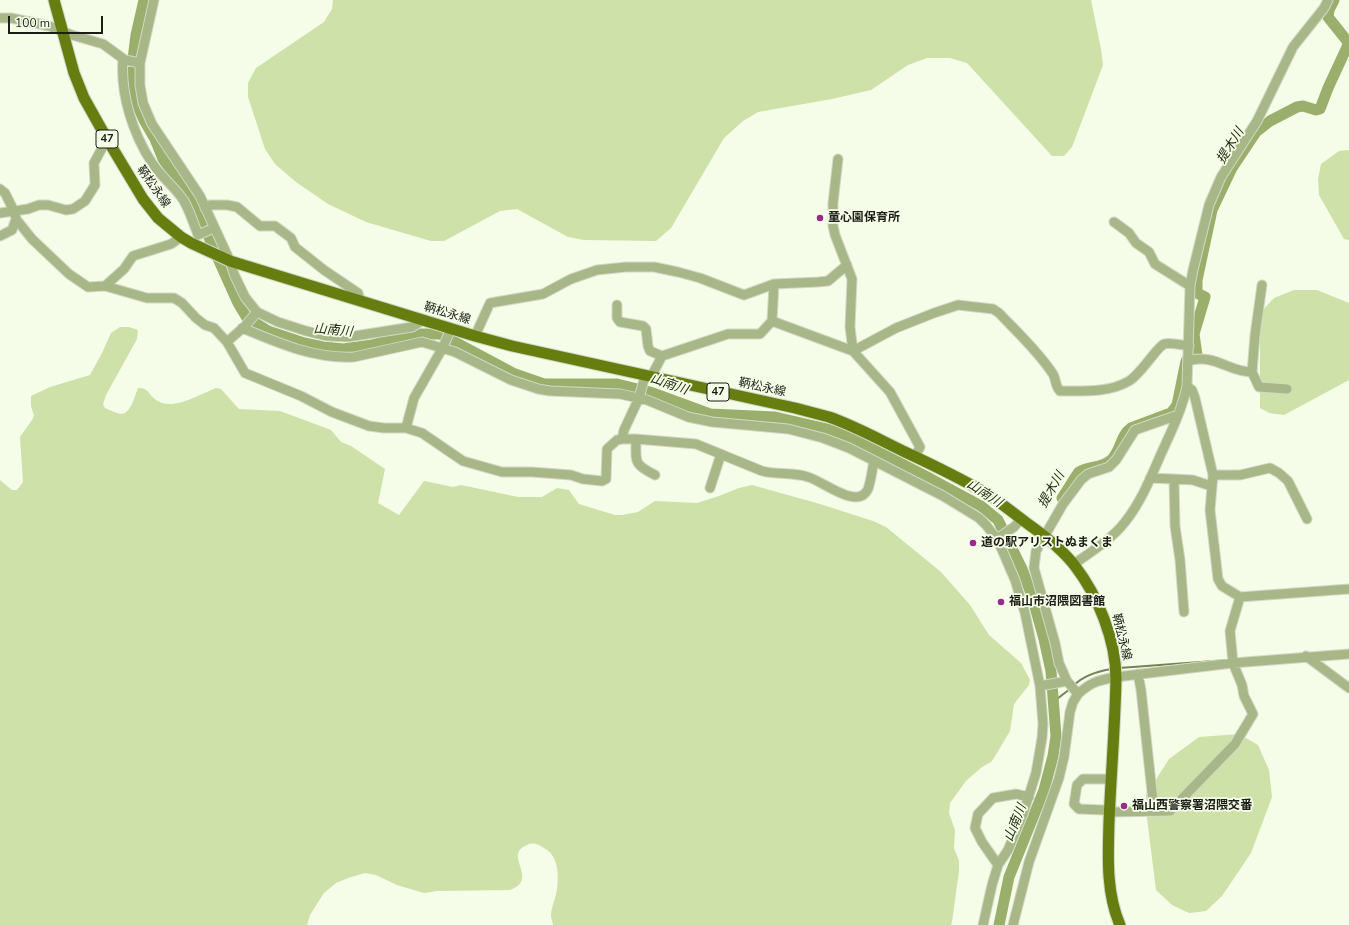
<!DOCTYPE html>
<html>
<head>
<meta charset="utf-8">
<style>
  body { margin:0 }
  #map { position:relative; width:1349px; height:925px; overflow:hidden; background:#f5fce7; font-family:"Nunito Sans",sans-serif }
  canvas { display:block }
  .scale { position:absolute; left:8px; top:16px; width:95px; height:18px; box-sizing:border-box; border:2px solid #1b1d16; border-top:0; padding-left:5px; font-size:12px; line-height:14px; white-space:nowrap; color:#1b1d16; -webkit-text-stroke:3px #f5fce7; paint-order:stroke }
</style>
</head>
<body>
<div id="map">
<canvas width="1349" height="925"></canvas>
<div class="scale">100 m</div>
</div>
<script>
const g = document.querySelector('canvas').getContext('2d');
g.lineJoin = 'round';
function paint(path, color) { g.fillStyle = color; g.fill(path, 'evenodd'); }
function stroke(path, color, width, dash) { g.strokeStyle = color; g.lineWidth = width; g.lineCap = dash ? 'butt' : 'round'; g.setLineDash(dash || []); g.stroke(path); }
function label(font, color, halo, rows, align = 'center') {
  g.font = font + ' "Nunito Sans","Noto Sans JP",sans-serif'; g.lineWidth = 3.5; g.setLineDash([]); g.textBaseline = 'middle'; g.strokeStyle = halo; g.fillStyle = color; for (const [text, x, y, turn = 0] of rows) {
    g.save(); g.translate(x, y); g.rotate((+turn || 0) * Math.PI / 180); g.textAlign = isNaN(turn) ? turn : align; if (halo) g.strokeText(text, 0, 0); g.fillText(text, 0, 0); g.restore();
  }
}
const green = new Path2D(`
  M333 0H1091L1101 49 1103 65 1072 147 1064 156H1052L967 63 950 58H927L908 65 871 90 832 99 758 112 743 121 724 138 671 228 656 241 584 240 568 237 517 209 500 211 444 241H431L366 222 328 204 296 182 275 164 265 149 248 97V83L256 68 324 22 332 9Z
  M1349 150V240L1344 239 1319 195 1318 179 1321 164 1339 151Z
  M1294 290H1317L1349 303V380L1284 415 1269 413 1260 408V313L1274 298Z
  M120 327H129L138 330 137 339 106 395 103 404 105 408C110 410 116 413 121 414 131 414 135 395 138 388 148 387 149 395 156 400 172 412 200 394 216 388L221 389 239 409 280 411 331 430 341 442 351 446 385 469 378 503 399 515 424 481 453 487 461 485 518 497H542L557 488 569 490 579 504 615 515H622L638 512 655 501 697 503 719 496 739 488 752 485 820 504 873 521 886 527 941 572 970 605 989 635 1021 663 1030 680 1029 685 1014 704 1010 731 994 758 991 762 982 767 966 781 950 803 949 813 955 830 954 848 959 861V871L952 922 951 925H553C553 922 551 919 551 916 551 907 556 898 557 889 559 874 558 855 544 848 538 844 533 842 527 845 508 853 525 867 522 880 520 885 515 888 510 890L437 891 424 893 397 885 376 875 365 873 351 877 336 883 324 893 310 915 307 925H0V480L12 490H17L23 482 20 437 32 420 34 416 31 406V396L50 387 90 375 102 353 111 333Z
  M1239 734 1258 745 1269 770 1272 797 1251 853 1222 896 1206 911 1189 913 1172 905 1156 890 1147 818 1146 795 1169 759 1199 737Z`);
const stream = new Path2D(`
  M1119 668 1214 661
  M1073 686C1084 675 1098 671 1112 669
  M1053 702 1070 689`);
const river = new Path2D(`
  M144 0 136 35 132 67 136 102 144 120 155 139 163 159 198 207 211 243 238 303 247 318 268 331 304 343 323 347 344 349 372 345 411 334H440L515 374 544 384H617L650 392 710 414 775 417 827 429 845 435 931 479 981 506 998 520 1022 569 1032 596 1044 639 1051 671 1056 736 1053 756 1044 790 1009 877 999 925
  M1195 354 1197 355 1194 334 1205 297 1197 293V280L1212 210 1232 168 1256 132 1270 121 1297 107 1303 106 1316 110 1320 109 1328 88 1347 47 1348 42 1328 17 1329 10 1334 0
  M1062 498C1065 494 1077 474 1079 472 1089 466 1102 468 1111 460 1121 451 1120 436 1131 428L1171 413 1177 405 1186 361`);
const minor = new Path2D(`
  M154 0 140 63V85L143 103 152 124 200 196 230 261 234 274 245 297 257 312 278 322 306 331 327 336 348 337 412 327 423 320
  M0 18H11L49 26 72 35 103 44 125 60 140 63
  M123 59C120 94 133 134 152 163 161 177 175 187 184 201 190 212 194 224 198 235L214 228
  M838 159 833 203V226L835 235 852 279 850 327 853 351 896 328 934 313 958 305 993 309 999 313C1017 332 1038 351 1053 374 1056 379 1055 386 1060 391 1082 391 1109 393 1129 381 1141 374 1157 347 1164 344 1171 342 1181 345 1189 346
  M0 189 5 193 14 211 16 219 32 239 69 274 88 287 105 286 147 298H174L182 303 196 318 205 325 214 328 227 342 245 373 301 396 332 412 369 426 384 428H406L422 433 463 461 502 472H532L571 475 583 479 602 481 606 479 607 449 617 440 622 439 624 430 639 398 645 376
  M205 208 210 205H227L237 207 260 226H275L291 238 295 247 324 270 358 293 360 300
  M0 213 28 209 39 205H48L66 210 73 209 85 201 95 185 94 163 107 139
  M1114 222 1129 233 1136 243 1149 252 1155 264 1190 286
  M0 236 12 230 16 219
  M105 286 124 269 133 256 171 244 181 237
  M617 305V318L620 322 643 326 646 329 648 346 650 351 662 356
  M772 321 853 351 890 392 920 447 915 457
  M242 328C278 343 314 359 354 357L422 342 455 352 511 380 538 389 550 391 620 394 647 400 688 417 712 422 788 429 823 438 849 448 943 496 979 518 986 525 997 539 1003 552 1015 580 1025 613 1040 686 1043 724 1042 738 1036 773 1023 814 1008 850 998 865 992 885 983 925
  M475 336 490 303 543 294 571 279 597 270 626 267H654L678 272 700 278 744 295 774 284 818 282 828 281 847 265
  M227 342 245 326 257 312
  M1188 361C1215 353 1228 372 1252 372L1255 335 1262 285
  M1252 372 1259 387 1287 389
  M651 377 662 356 728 334H760L772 321 774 284
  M406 428 414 398 442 349 451 329
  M622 439H636L696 444 762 471C777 475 793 472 808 477 823 481 858 511 868 489 871 481 872 470 874 461
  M636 439C636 462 633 464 655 475
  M1213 475H1240L1270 468 1279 473 1288 481 1307 519
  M1150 478 1174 479
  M710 488 721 454
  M997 539 1014 527 1021 519
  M1074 564C1092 551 1112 539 1125 522 1141 502 1151 477 1161 454 1171 432 1182 410 1187 386L1190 286 1193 270 1209 205 1221 177 1257 121 1293 47 1324 8 1328 0
  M1240 597 1349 589
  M1184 612 1180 560 1175 526 1174 479 1193 480 1211 486
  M1306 656 1349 688
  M1138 674 1141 690 1154 811
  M1040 686 1067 681
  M1078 694C1091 682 1099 680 1116 677L1233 663 1349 654
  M1111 779H1083L1077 785 1074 804 1079 809 1104 810 1110 812 1170 811 1235 744 1253 714 1244 696 1242 685 1233 663 1230 631 1240 597 1222 586 1218 579 1210 510 1213 475 1195 398 1192 390 1187 386
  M998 865 982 842 975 828 978 814 993 798 1016 794 1029 797
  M1013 925 1029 862 1059 778 1064 757 1070 712 1073 702 1078 694 1067 681 1059 663 1055 643 1034 568 1036 551 1063 504 1081 480 1088 474 1109 467 1116 460 1135 430 1178 415`);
const major = new Path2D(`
  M54 0 74 73 84 98 107 139 143 199 158 218 181 237 191 243 230 261 475 336 512 346 795 408C806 411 818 414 829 417 855 426 880 440 905 452 933 465 962 479 989 495 1002 504 1015 514 1028 524 1045 536 1062 549 1075 566 1098 596 1116 640 1116 679 1115 726 1111 774 1109 822 1108 856 1106 893 1120 925`);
const markers = [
  [820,218,4,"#972a8c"],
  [973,543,4,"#972a8c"],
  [1001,602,4,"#972a8c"],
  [1124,806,4,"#972a8c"]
];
const shields = [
  [107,139,22],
  [718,392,22]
];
const shieldNames = [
  ["47",107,139],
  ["47",718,392]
];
const streetNames = [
  ["鞆松永線",153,187,55],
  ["鞆松永線",447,314,17],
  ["鞆松永線",762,388,12],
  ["鞆松永線",1121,637,76]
];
const poiNames = [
  ["童心園保育所",828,218],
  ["道の駅アリストぬまくま",981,543],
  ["福山市沼隈図書館",1009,602],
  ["福山西警察署沼隈交番",1132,806]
];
const waterNames = [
  ["提木川",1231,146,-58],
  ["山南川",333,331,5],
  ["山南川",669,385,19],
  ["提木川",1052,490,-60],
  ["山南川",984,494,33],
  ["山南川",1016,823,-68]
];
paint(green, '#cee1a8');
stroke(stream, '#758353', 2);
stroke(river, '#9baf6d', 11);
stroke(minor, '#d2d8c6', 11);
stroke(major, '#d2d8c6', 13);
stroke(minor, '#a8b787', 9);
stroke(major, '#667e0f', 11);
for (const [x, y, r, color] of markers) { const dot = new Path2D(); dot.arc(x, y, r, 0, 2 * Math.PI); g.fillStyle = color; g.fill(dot); stroke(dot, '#f5fce7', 1.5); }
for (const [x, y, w] of shields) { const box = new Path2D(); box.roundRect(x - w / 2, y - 9, w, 18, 3); g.fillStyle = '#f5fce7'; g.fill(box); stroke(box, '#1b1d16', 1); }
label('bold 11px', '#1b1d16', null, shieldNames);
label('12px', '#1b1d16', '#f5fce7', streetNames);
label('bold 12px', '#1b1d16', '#f5fce7', poiNames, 'left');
label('italic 13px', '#252d0f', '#f5fce7', waterNames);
</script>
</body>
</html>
